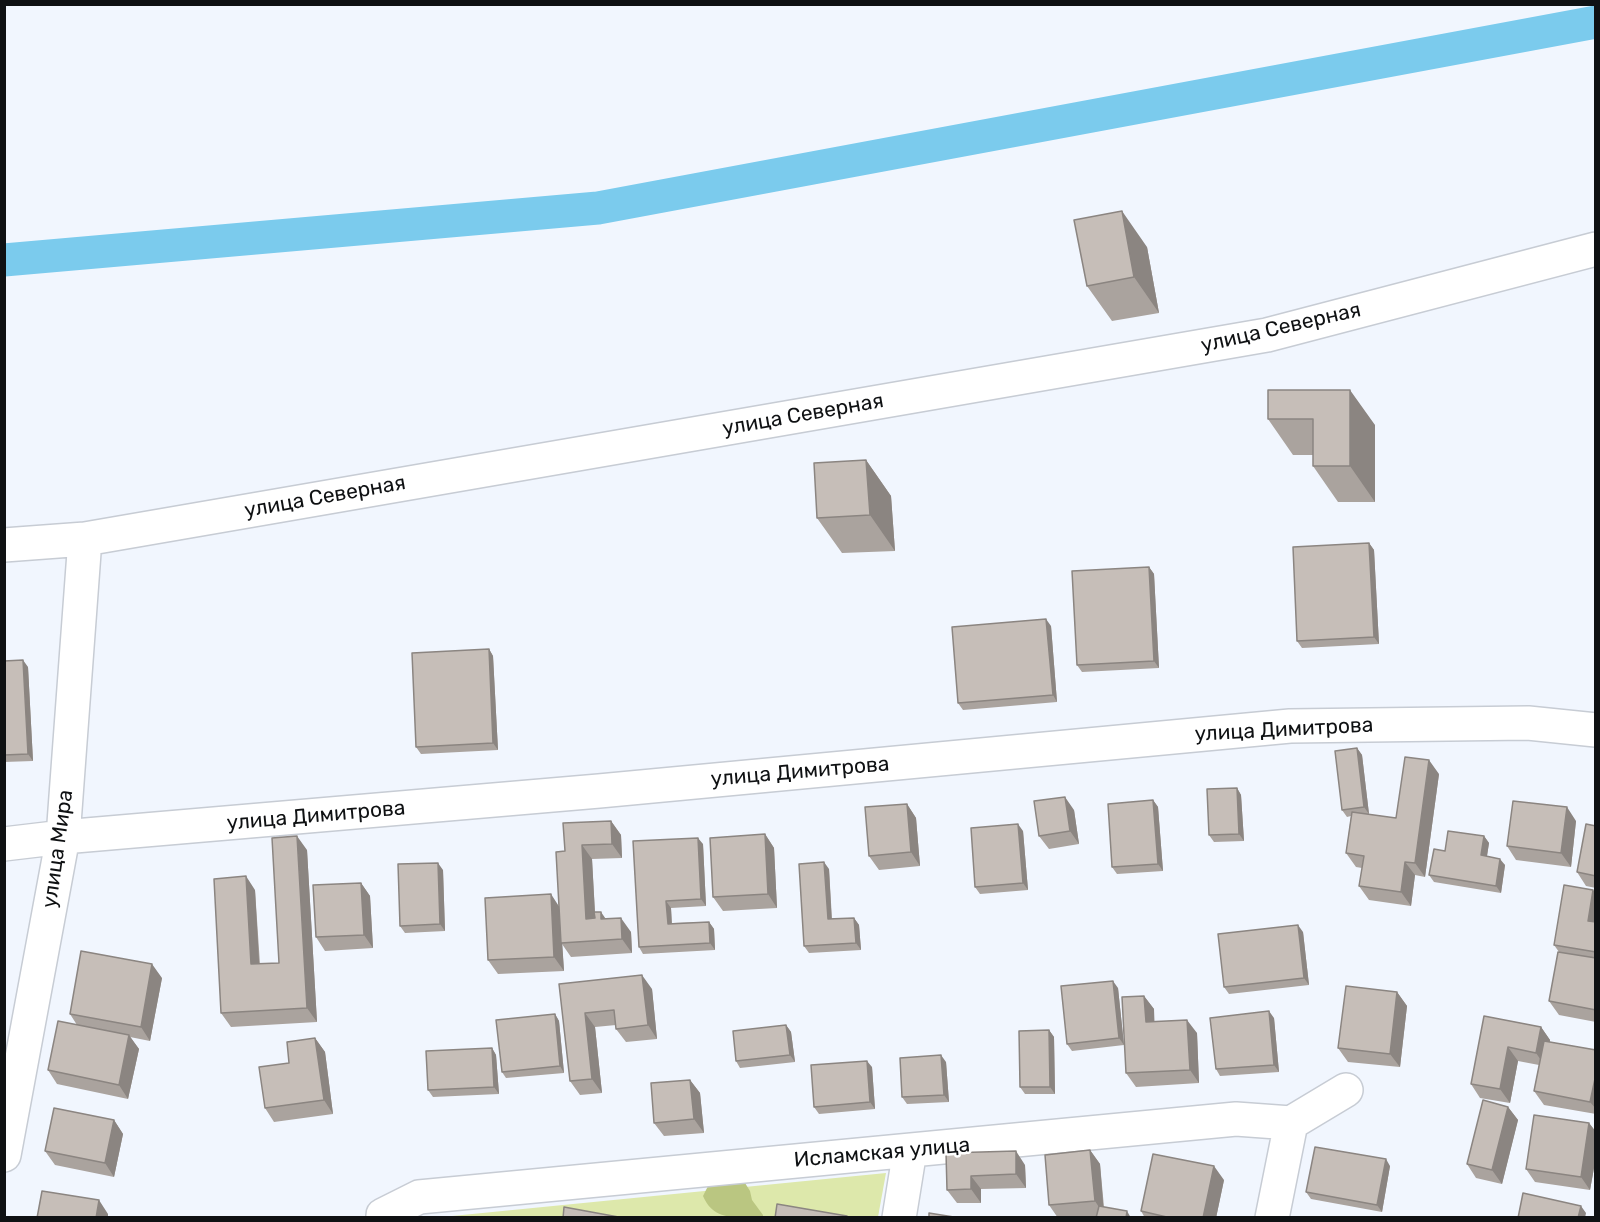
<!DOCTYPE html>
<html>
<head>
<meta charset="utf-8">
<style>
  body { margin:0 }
  #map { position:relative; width:1600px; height:1222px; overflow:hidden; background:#f1f6fe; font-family:Rubik,sans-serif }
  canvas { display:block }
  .frame { position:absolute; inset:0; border:6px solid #0f1113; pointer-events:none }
</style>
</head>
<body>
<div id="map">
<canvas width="1600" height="1222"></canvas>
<div class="frame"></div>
</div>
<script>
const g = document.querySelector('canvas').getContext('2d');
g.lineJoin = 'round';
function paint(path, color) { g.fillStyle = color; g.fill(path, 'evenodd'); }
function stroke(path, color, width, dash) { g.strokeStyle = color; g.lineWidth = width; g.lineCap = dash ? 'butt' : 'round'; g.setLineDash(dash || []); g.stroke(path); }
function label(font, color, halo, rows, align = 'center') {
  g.font = font + ' Rubik,sans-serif'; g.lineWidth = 5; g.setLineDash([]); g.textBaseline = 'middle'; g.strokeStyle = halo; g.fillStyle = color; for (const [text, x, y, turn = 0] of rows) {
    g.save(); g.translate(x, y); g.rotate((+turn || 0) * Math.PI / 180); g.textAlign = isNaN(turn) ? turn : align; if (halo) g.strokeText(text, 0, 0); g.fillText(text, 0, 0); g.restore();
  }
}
const green = new Path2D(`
  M886 1173 878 1217H442Z`);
const forest = new Path2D(`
  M732 1182 745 1183 750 1191 752 1200 763 1215V1217C737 1217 714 1222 703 1196L708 1186Z`);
const canal = new Path2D(`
  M4 260 598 208 1596 22`);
const minor = new Path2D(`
  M4 545 85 539 1267 335 1596 249
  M4 844 63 837 599 791 1290 726 1528 723 1596 730
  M1291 1123 1346 1090
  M4 1155 63 837 85 539
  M383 1218V1215L419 1197 1236 1119 1291 1123 1272 1218
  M899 1218 910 1150`);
const wall = new Path2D(`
  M1147 247 1159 313 1112 321 1087 286Z
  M1268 390 1375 425V502H1338L1313 466V455H1293L1268 419Z
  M866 460 891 496 895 551 842 553 817 518Z
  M1369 543 1374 550 1379 644 1302 648 1297 641Z
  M1149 567 1154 574 1159 668 1082 672 1077 665Z
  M1051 626 1057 702 963 710 958 703Z
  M489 649 493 656 498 750 421 754 416 747Z
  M4 661 28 667 33 761 4 762Z
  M1357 748 1362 755 1369 814H1366L1396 818 1439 774 1425 877 1415 875 1411 906 1369 900 1359 886 1362 868 1356 867 1346 853 1351 816 1347 817 1342 810Z
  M1237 788 1241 795 1244 841 1214 842 1209 835Z
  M1153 800 1158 807 1163 871 1117 874 1112 867Z
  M907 804 916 818 920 866 879 870 869 856Z
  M1074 810 1079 844 1049 849 1039 836Z
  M611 821 621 835 622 858 592 859 595 912 606 919 631 932 632 953 571 957 562 944 564 971 498 974 488 960 559 907 565 851Z
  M1576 821 1571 867 1516 860 1507 846Z
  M1596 826V888L1586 886 1577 872Z
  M1023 831 1028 890 980 894 975 887Z
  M765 834 774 848 777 908 723 911 713 897Z
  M1484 836 1489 843 1487 856 1505 865 1501 893 1434 882 1429 875 1445 851Z
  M633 841 703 844 706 906 671 908 672 923 709 922 714 929 715 950 643 954 639 947Z
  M307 850 317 1022 231 1027 221 1013 255 890 260 964 279 963Z
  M829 869 832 919 854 918 859 925 861 950 809 953 804 946Z
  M443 870 445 931 405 933 400 926Z
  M361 883 370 896 373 948 325 951 316 937Z
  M1596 893V1022L1559 1015 1549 1001 1559 952 1554 945Z
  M1303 932 1309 985 1229 994 1224 987Z
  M162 978 150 1041 130 1037 139 1049 128 1099 57 1084 48 1070 77 1025 70 1014Z
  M559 984 652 989 657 1039 626 1042 616 1029V1025L595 1027 602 1093 580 1095 570 1081Z
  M1118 988 1124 1045 1072 1051 1067 1044Z
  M1397 992 1407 1006 1400 1067 1348 1062 1338 1048Z
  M1144 996 1154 1009V1022L1197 1033 1199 1083 1136 1087 1126 1073Z
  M555 1014 559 1021 564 1073 506 1078 502 1072Z
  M1484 1016 1541 1027 1550 1040V1042L1596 1050V1114L1544 1105 1534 1091 1539 1065 1518 1061 1510 1103 1480 1098 1471 1084Z
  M1274 1018 1279 1072 1220 1076 1216 1069Z
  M786 1025 791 1032 795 1062 740 1068 736 1061Z
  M1049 1030 1054 1037 1055 1094H1025L1020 1087Z
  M315 1038 325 1052 333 1114 274 1122 265 1108 289 1063Z
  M492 1048 496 1055 499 1094 433 1097 428 1090Z
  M946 1062 949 1102 907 1104 902 1097Z
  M872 1067 875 1109 819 1114 814 1107Z
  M690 1080 700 1093 704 1133 664 1136 654 1123Z
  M1508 1107 1518 1120 1502 1184 1476 1178 1467 1164Z
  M114 1120 123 1134 114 1177 55 1165 45 1151Z
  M1589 1123 1596 1132V1157L1590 1190 1535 1182 1526 1169Z
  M1090 1150 1100 1164 1104 1207 1097 1216 1076 1218H1058L1049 1205Z
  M946 1153 1025 1165 1026 1188 981 1189V1203H957L947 1190Z
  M1390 1166 1382 1212 1311 1199 1306 1192Z
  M1224 1180 1216 1218H1145L1141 1211Z`);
const shadedWall = new Path2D(`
  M1122 211 1147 247 1159 313 1134 277Z
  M1350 390 1375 425V502L1350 466Z
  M866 460 891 496 895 551 870 515Z
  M1369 543 1374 550 1379 644 1374 637Z
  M1149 567 1154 574 1159 668 1154 661Z
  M1046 619 1051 626 1057 702 1053 695Z
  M489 649 493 656 498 750 493 743Z
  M23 660 28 667 33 761 28 754Z
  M1357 748 1362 755 1369 814 1364 807Z
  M1429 760 1439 774 1425 877 1415 863Z
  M1237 788 1241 795 1244 841 1239 834Z
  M1065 797 1074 810 1079 844 1070 831Z
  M1153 800 1158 807 1163 871 1158 864Z
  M907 804 916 818 920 866 911 852Z
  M1567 807 1576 821 1571 867 1561 853Z
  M611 821 621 835 622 858 612 844Z
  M1018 824 1023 831 1028 890 1023 883Z
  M765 834 774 848 777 908 768 894Z
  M297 836 307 850 317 1022 307 1008Z
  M1484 836 1489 843 1486 862 1481 855Z
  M698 838 703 844 706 906 701 899Z
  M582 845 592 859 596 933 586 919Z
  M1500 859 1505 865 1501 893 1496 886Z
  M824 862 829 869 832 926 828 919Z
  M1405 862 1415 875 1411 906 1401 892Z
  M438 863 443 870 445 931 440 924Z
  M246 876 255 890 260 978 251 964Z
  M361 883 370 896 373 948 364 935Z
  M1593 890 1596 893V932L1588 921Z
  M551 894 560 908 564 971 554 957Z
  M666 901 671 908 672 931 668 924Z
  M601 912 610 925 601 919Z
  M621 918 631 932 632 953 622 939Z
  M854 918 859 925 861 950 856 943Z
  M709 922 714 929 715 950 710 943Z
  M1298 925 1303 932 1309 985 1304 978Z
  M152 964 162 978 150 1041 141 1027Z
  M642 975 652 989 657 1039 648 1025Z
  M1113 981 1118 988 1124 1045 1119 1038Z
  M1397 992 1407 1006 1400 1067 1390 1054Z
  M1144 996 1154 1009 1155 1036 1146 1022Z
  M1269 1011 1274 1018 1279 1072 1274 1065Z
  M585 1013 595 1027 602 1093 592 1079Z
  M555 1014 559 1021 564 1073 560 1066Z
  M1187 1020 1197 1033 1199 1083 1190 1070Z
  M786 1025 791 1032 795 1062 790 1055Z
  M1541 1027 1550 1040 1545 1066 1536 1053Z
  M1049 1030 1054 1037 1055 1094 1050 1087Z
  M129 1035 139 1049 128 1099 119 1085Z
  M315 1038 325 1052 333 1114 324 1100Z
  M1508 1047 1518 1061 1510 1103 1500 1089Z
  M492 1048 496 1055 499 1094 494 1087Z
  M941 1055 946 1062 949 1102 944 1095Z
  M867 1061 872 1067 875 1109 870 1102Z
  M1596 1074V1109L1590 1102Z
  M690 1080 700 1093 704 1133 694 1119Z
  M1508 1107 1518 1120 1502 1184 1492 1170Z
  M114 1120 123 1134 114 1177 105 1163Z
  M1589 1123 1596 1132V1157L1590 1190 1581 1177Z
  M1090 1150 1100 1164 1104 1215 1095 1201Z
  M1016 1151 1025 1165 1026 1188 1016 1174Z
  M1386 1159 1390 1166 1382 1212 1377 1205Z
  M1214 1166 1224 1180 1216 1218H1203Z
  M971 1176 981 1189V1203L971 1189Z
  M99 1200 108 1214V1218H96Z
  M1581 1206 1586 1213 1585 1218H1578Z
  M1127 1211 1131 1218H1126Z`);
const building = new Path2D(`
  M1122 211 1134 277 1087 286 1074 220Z
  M1268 390H1350V466H1313V419H1268Z
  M866 460 870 515 817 518 814 463Z
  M1369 543 1374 637 1297 641 1293 547Z
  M1149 567 1154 661 1077 665 1072 571Z
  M1046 619 1053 695 958 703 952 627Z
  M489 649 493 743 416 747 412 653Z
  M23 660 28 754 4 755V661Z
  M1357 748 1364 807 1342 810 1335 751Z
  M1405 757 1429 760 1415 863 1405 862 1401 892 1359 886 1364 856 1346 853 1352 812 1396 818Z
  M1237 788 1239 834 1209 835 1207 789Z
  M1065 797 1070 831 1039 836 1034 801Z
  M1153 800 1158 864 1112 867 1108 804Z
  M1513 801 1567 807 1561 853 1507 846Z
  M907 804 911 852 869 856 865 807Z
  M611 821 612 844 582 845 586 919 595 918 594 912H601V919L621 918 622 939 561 943 556 852 565 851 563 823Z
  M1018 824 1023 883 975 887 971 828Z
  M1586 824 1596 826V876L1577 872Z
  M1448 831 1484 836 1481 855 1500 859 1496 886 1429 875 1434 849 1445 851Z
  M765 834 768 894 713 897 710 838Z
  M297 836 307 1008 221 1013 214 879 246 876 251 964 279 963 272 838Z
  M698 838 701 899 666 901 668 924 709 922 710 943 639 947 633 841Z
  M824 862 828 919 854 918 856 943 804 946 799 864Z
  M438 863 440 924 400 926 398 864Z
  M361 883 364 935 316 937 313 885Z
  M1564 885 1593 890 1588 921 1596 922V952L1554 945Z
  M551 894 554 957 488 960 485 898Z
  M1298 925 1304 978 1224 987 1218 934Z
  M81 951 152 964 141 1027 70 1014Z
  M1558 952 1596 958V1010L1549 1001Z
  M642 975 648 1025 616 1029 614 1010 585 1013 592 1079 570 1081 559 984Z
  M1113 981 1119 1038 1067 1044 1061 986Z
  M1346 986 1397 992 1390 1054 1338 1048Z
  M1144 996 1146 1022 1187 1020 1190 1070 1126 1073 1122 997Z
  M1269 1011 1274 1065 1216 1069 1210 1018Z
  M555 1014 560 1066 502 1072 496 1020Z
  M1484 1016 1541 1027 1536 1053 1508 1047 1500 1089 1471 1084Z
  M58 1021 129 1035 119 1085 48 1070Z
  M786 1025 790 1055 736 1061 733 1031Z
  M1049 1030 1050 1087H1020L1019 1031Z
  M315 1038 324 1100 265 1108 259 1067 289 1063 287 1042Z
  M1544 1041 1596 1050V1074L1590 1102 1534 1091Z
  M492 1048 494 1087 428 1090 426 1051Z
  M941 1055 944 1095 902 1097 900 1058Z
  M867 1061 870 1102 814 1107 811 1065Z
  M690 1080 694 1119 654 1123 651 1083Z
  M1483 1100 1508 1107 1492 1170 1467 1164Z
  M54 1108 114 1120 105 1163 45 1151Z
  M1534 1115 1589 1123 1581 1177 1526 1169Z
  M1315 1147 1386 1159 1377 1205 1306 1192Z
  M1090 1150 1095 1201 1049 1205 1045 1155Z
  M1016 1151V1174L971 1176V1189L947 1190 946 1153Z
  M1153 1154 1214 1166 1203 1218H1171L1141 1211Z
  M42 1191 99 1200 96 1218H37Z
  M1523 1193 1581 1206 1578 1218H1518Z
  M777 1204 847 1216V1218H775Z
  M1099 1206 1127 1211 1126 1218H1096Z
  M564 1207 624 1218H563Z
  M929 1213 960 1218H929Z`);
const streetNames = [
  ["улица Северная",1281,328,-13],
  ["улица Северная",803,415,-10],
  ["улица Северная",325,497,-10],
  ["улица Димитрова",1284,730,-3],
  ["улица Димитрова",800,772,-5],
  ["улица Димитрова",316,816,-5],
  ["улица Мира",58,849,-82],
  ["Исламская улица",882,1153,-5]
];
paint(green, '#dde8ab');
paint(forest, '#bac681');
stroke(canal, '#7bcbed', 33);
stroke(minor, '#c7ccd4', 36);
stroke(minor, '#fff', 33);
paint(wall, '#aaa39e');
paint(shadedWall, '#8b8581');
paint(building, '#c6beb8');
stroke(building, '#8b8581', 1.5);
label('21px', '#0f1113', '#fff', streetNames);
</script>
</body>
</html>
